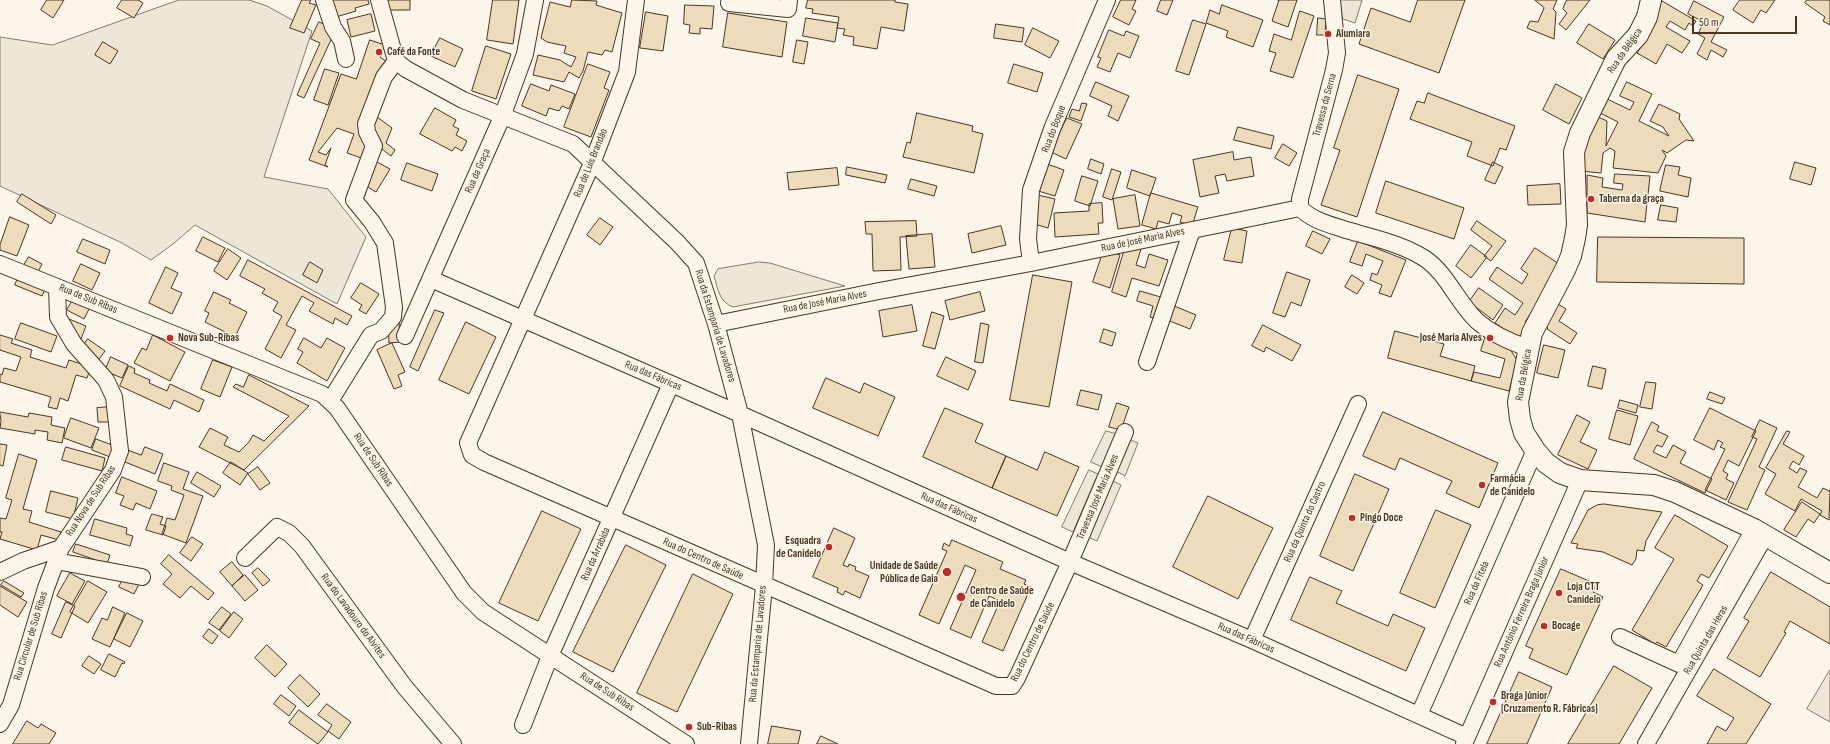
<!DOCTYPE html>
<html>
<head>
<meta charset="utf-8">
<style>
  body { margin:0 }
  #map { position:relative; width:1830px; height:744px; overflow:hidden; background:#fbf6e9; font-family:"Sofia Sans Condensed",sans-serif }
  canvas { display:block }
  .scale { position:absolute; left:1692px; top:16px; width:105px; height:18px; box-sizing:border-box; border:2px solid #4a3520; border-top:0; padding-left:5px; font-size:12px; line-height:14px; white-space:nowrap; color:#4a3520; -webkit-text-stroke:3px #fbf6e9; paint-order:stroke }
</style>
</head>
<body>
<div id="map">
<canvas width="1830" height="744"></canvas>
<div class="scale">50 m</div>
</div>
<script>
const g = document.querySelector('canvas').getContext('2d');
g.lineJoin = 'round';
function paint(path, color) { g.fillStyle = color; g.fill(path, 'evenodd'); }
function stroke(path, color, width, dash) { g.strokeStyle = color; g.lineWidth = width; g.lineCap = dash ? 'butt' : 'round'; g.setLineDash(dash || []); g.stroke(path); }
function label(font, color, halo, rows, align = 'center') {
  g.font = font + ' "Sofia Sans Condensed",sans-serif'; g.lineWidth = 3; g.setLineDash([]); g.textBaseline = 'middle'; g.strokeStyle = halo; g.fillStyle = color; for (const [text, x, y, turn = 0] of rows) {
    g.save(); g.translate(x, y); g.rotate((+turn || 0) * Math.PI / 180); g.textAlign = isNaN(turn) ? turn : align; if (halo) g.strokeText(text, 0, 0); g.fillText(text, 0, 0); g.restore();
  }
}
const green = new Path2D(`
  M179 0H249L267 6 312 31 264 177 328 189 366 237 337 304 195 225 173 244 151 260 122 243 0 186V37L52 45Z
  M759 262 770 263 845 286 733 307C719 302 718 289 714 276L718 269Z
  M1830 670V722L1807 709Z`);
const parking = new Path2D(`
  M1340 0H1362L1355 23 1343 19Z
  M1106 431 1117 434 1102 467 1091 462Z
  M1128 439 1138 443 1125 476 1114 470Z
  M1089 470 1098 474 1073 532 1062 527Z
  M1111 480 1121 485 1097 541 1086 536Z`);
const building = new Path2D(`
  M47 0H64L53 18 41 10Z
  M122 0H138L143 3 134 18 117 8Z
  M302 0H311L309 3 316 5 304 33 290 28Z
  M331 0H368L369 4 355 8 356 11 336 17Z
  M385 0H410V10H385Z
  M493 0H519L513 44 487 40Z
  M572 0 597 1 596 5 622 13 612 52 605 50 602 55 588 52 583 71 579 78 569 72 564 82 533 75 538 55 560 60 571 67 576 57 564 53 566 46 547 42 541 38 550 2 570 7Z
  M808 0H895V2L908 4 904 31 881 27 877 49 853 45 854 37 843 35 845 29 837 28 839 17 812 13 813 9 806 8Z
  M1121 0H1136L1132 9 1136 11 1129 25 1113 17Z
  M1161 0H1173L1167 15 1157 11Z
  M1278 0H1297L1288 27 1272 21 1279 0Z
  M1418 0H1465L1439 73 1359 44 1371 8 1410 22Z
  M1535 0H1557L1553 9 1556 12 1554 39 1527 28 1530 21 1538 22 1544 8Z
  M1567 0H1590L1566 30 1559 24 1567 13 1563 9Z
  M1740 0H1775L1766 13 1761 10 1753 23 1733 10Z
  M1807 0H1830V25L1823 21 1825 17 1805 3Z
  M1662 1 1696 21 1693 26 1689 23 1685 30 1670 21 1666 27 1690 41 1682 53 1667 44 1656 64 1637 53 1656 22 1651 19Z
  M1694 1 1724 17 1711 42 1727 50 1723 57 1711 50 1707 60 1697 54 1705 38 1698 34 1704 22 1688 14Z
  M685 5 714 6 712 29 700 28V34L689 33 690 25 684 24Z
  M1222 5 1263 20 1253 47 1226 37 1228 31 1206 23 1210 10 1219 14Z
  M1300 11 1314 16 1293 78 1270 71 1276 53 1269 51 1274 34 1291 40Z
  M646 12 668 16 663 51 640 48Z
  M728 13 787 22 782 57 723 47Z
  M371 14 375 31 351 37 347 20Z
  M806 18 838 23 835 42 803 36Z
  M1318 18 1326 19 1325 35H1317Z
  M1193 20 1206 24 1189 75 1176 71Z
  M319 22 336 29 304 98 297 95 320 43 311 39Z
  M996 24 1024 28 1022 42 994 38Z
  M1589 24 1615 40 1603 59 1577 43Z
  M1033 28 1059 41 1050 58 1025 45Z
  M1109 30 1124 36 1126 31 1139 36 1130 58 1118 53 1110 72 1097 67 1101 58 1098 57Z
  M440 38 463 49 455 67 431 56Z
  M370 40 385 45 380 57 387 62 360 136 369 124 373 114 392 128 386 143 395 150 391 156 373 142 367 160 347 153 354 134 337 128 318 152 326 155 331 148 325 165 328 167 309 160 341 74 356 79Z
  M797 40 808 42 804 64 793 62Z
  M103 42 118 51 110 64 95 55Z
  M486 46 511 54 496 99 472 91Z
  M588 64 610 72 604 88 609 90 591 137 564 127Z
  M1014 64 1043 73 1037 92 1008 83Z
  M325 69 339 73 328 105 314 100Z
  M1358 75 1399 89 1357 217 1321 205 1340 150 1334 148Z
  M1096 82 1129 96 1118 121 1108 116 1112 106 1090 96Z
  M1627 82 1652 94 1639 121 1669 136 1663 127 1650 121 1659 104 1680 114 1679 119 1694 141 1686 140 1667 153 1662 150 1666 156 1658 173 1613 168 1615 151 1610 148 1603 153 1601 173 1580 171 1583 141 1596 116 1607 121 1606 146 1618 122 1596 111 1603 97 1630 110 1634 102 1620 96Z
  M531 84 549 91 551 85 575 94 569 109 562 106 559 111 549 108 546 116 522 106Z
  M1556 84 1582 98 1569 124 1543 110Z
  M1428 93 1515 126 1506 150 1500 148 1493 166 1467 156 1472 142 1410 119 1417 101 1424 103Z
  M1082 103 1087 104 1081 121 1069 117 1072 109 1079 111Z
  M435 108 456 120 453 126 459 129 456 135 467 141 462 151 455 147 452 151 420 134Z
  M917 113 973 126 972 131 983 134 974 173 903 157 907 142 910 143Z
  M1067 118 1082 124 1066 159 1051 152Z
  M1238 127 1274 136 1271 149 1234 140Z
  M1283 144 1297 153 1289 166 1275 158Z
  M1233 152 1234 160 1251 157 1254 176 1227 181 1225 174 1215 176 1219 193 1200 197 1193 160Z
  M1091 159 1104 164 1101 174 1088 169Z
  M377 162 390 169 376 192 363 184Z
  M1493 162 1503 167 1495 184 1485 180Z
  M1795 162 1816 168 1811 185 1790 179Z
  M407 163 438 174 432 191 401 180Z
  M1047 164 1064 170 1055 196 1038 191Z
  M1666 165 1680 167 1678 175 1691 178 1688 197 1660 191Z
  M847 167 887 175 885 183 846 175Z
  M837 168 839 185 789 190 787 173Z
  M1112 169 1121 172 1112 200 1103 197Z
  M1132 170 1156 178 1150 196 1127 188Z
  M1615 174 1650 176 1645 222 1587 213V175L1603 178 1602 187 1622 190 1623 184 1614 183Z
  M1082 176 1098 181 1090 206 1075 201Z
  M911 179 937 186 934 196 908 189Z
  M1386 181 1464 208 1454 239 1376 213Z
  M1560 184 1561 204 1528 205 1527 186Z
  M1151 193 1198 207 1192 226 1180 222 1182 216 1172 213 1169 224 1158 221 1156 229 1142 225Z
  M22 194 56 215 51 224 17 202Z
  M1038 195 1055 199 1048 228 1031 223Z
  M1135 195 1140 226 1118 229 1113 199Z
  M1102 203 1103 223H1098L1099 234 1055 237 1054 213 1089 211V204Z
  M1661 205 1678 208 1676 222 1658 220Z
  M10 217 29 225 17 256 0 250V245Z
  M600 218 613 227 600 245 587 235Z
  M916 221 917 236 900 237 901 270 873 271 872 234H866L865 222Z
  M1477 221 1506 241 1491 261 1484 256 1492 246 1471 230Z
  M1001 226 1006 245 972 253 968 234Z
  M1232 228 1247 231 1242 263 1224 260Z
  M1313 231 1330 239 1322 254 1306 246Z
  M932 234 935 267 909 269 906 236Z
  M203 237 225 248 218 262 196 251Z
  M1598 237 1744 238V284L1597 282Z
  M83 239 110 250 105 264 77 252Z
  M1358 241 1406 260 1391 297 1379 293 1382 285 1370 280 1372 273 1377 275 1383 261 1366 254 1362 266 1350 262Z
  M1126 245 1141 249 1136 265 1145 268 1149 254 1168 260 1159 286 1132 278 1126 297 1112 292Z
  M1471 245 1487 257 1471 278 1456 266Z
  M1535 248 1562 266 1525 322 1529 325 1519 339 1495 323 1505 308 1515 315 1523 303 1489 279 1497 267 1522 284 1528 274 1521 269Z
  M228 249 241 258 227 280 214 271Z
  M1104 250 1120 255 1110 288 1093 282Z
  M29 257 42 264 38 272 24 265Z
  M248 260 352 316 347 325 335 318 333 324 309 311 314 303 302 296 286 325 296 330 281 358 265 349 282 316 273 311 278 302 262 293 265 289 240 276Z
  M310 262 323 270 317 283 303 275Z
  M81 264 100 273 92 290 73 281Z
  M166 267 178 273 171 288 182 293 172 314 149 303Z
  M1287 272 1310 280 1301 306 1291 302 1285 317 1273 313Z
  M1033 275 1072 282 1049 407 1010 400Z
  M1352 275 1364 283 1357 294 1345 287Z
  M18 278 45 289 42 296 15 285Z
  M361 283 379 294 366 314 359 310 362 305 351 298Z
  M1479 288 1503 305 1493 320 1469 302Z
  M1140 291 1164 298 1158 319 1150 317 1153 306 1137 301Z
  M214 292 231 300 229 303 247 312 235 337 205 322 209 313 205 311Z
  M980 292 985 311 950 320 945 301Z
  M74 298 90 307 84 319 67 310Z
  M1555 302 1566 309 1559 321 1577 333 1570 344 1547 329 1548 328 1541 323Z
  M912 305 917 331 883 337 879 311Z
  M1172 305 1196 315 1190 329 1167 320Z
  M435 310 444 313 418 371 410 367Z
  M932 312 944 316 935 349 923 346Z
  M69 319 86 326 81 339 64 332Z
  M399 320 400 342 389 343 388 321Z
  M466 322 496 337 469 394 439 380Z
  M21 323 57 336 51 352 15 339Z
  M981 323 989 325 983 363 975 362Z
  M1263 325 1301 345 1292 361 1266 347 1264 352 1252 346Z
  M1104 329 1116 333 1112 346 1100 342Z
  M1395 331 1444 344 1440 356 1475 366 1471 381 1388 358Z
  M0 335 13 339 11 343 32 350 30 357 66 368 69 360 91 367 87 378 76 375 68 401 60 398 57 409 48 407 51 397 0 382V374L2 375 4 368 16 371 21 357 0 350Z
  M153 335 185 352 170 381 134 363 142 348 146 350Z
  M304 338 321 348 327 338 345 348 327 381 297 363 303 352 298 349Z
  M1485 338 1508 346 1517 360 1509 391 1471 381 1474 372 1500 378 1505 359 1481 351Z
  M88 339 105 351 97 362 80 350Z
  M392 343 405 372 398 375 402 386 394 389 377 350Z
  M1544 345 1565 350 1558 378 1537 373Z
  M111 357 128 365 122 378 105 371Z
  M946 357 976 371 968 390 937 376Z
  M213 360 232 367 220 397 201 389Z
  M129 366 135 369 134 373 150 380 149 383 167 391 170 384 204 400 199 412 174 400 170 409 120 386Z
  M1593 366 1606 369 1602 389 1588 386Z
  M249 375 309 406 244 470 199 447 210 428 228 437 224 445 239 452 249 442 253 435 264 441 289 416 233 387 236 384 243 387Z
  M826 378 860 393 864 383 895 397 878 436 813 408Z
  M1646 382 1656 383 1652 409 1640 407Z
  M1081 390 1102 395 1098 410 1077 405Z
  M1710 392 1725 398 1722 404 1707 399Z
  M1620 400 1638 405 1636 413 1618 408Z
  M1117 403 1129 407 1121 430 1109 427Z
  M110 407V422H98L97 408Z
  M945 408 983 424 975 442 1006 456 992 488 923 457Z
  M1710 408 1756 431 1739 466 1728 460 1723 471 1728 474 1726 479 1734 483 1726 500 1705 490 1725 449 1720 447 1723 443 1718 440 1714 450 1694 440Z
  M1617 410 1638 416 1630 445 1609 439Z
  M0 412 28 417 29 413 52 417 51 425 65 428 62 443 47 440 48 432 35 430V434L0 428 1 421Z
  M1383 412 1498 463 1479 508 1446 493 1452 481 1400 458 1395 470 1363 456Z
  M1577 415 1590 422 1580 442 1597 450 1588 469 1558 455Z
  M71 418 99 428 91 448 64 438Z
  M1760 420 1777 428 1759 467 1765 470 1747 510 1728 502 1757 439 1752 437Z
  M1652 422 1659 426 1657 431 1668 436 1662 447 1657 445 1653 452 1666 458 1673 445 1686 452 1680 463 1712 479 1705 493 1634 459Z
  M1787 431 1790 432 1783 444 1804 456 1799 465 1793 461 1789 468 1797 473 1800 468 1807 471 1798 487 1817 498 1823 488 1829 491 1830 490 1829 520 1820 515 1822 511 1801 499 1795 511 1765 494 1776 474 1766 468Z
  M96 439 115 446 110 457 92 450Z
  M0 444 7 445 3 466 0 465Z
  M66 447 105 458 102 471 62 460Z
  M145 447 163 454 155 474 120 460 125 449 141 455Z
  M1045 452 1079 467 1057 516 992 488 1006 456 1037 470Z
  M19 454 37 460 23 509 32 511 29 522 61 532 59 540 41 535 37 550 0 539 2 532H0V518L6 519 12 500 6 498Z
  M231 462 248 473 240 485 223 473Z
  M164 463 189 472 183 489 203 496 186 543 162 534 167 518 175 520 184 495 171 490 172 486 158 481Z
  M258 467 270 483 260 490 248 474Z
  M197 472 221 486 214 497 191 483Z
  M1355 474 1389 489 1353 571 1320 556Z
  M122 477 157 491 150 509 136 503 133 510 120 505 124 496 116 493Z
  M51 491 78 498 73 519 46 512Z
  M1208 496 1273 528 1238 599 1173 567Z
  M1802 502 1820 514 1814 523 1808 519 1796 537 1784 530Z
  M1604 504 1662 512 1646 541 1644 551 1637 550 1636 559 1632 565 1603 552 1576 548 1578 544 1571 543 1588 510 1597 505Z
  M1436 510 1471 525 1435 608 1400 593Z
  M542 511 581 529 538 621 499 603Z
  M152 514 163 517 160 524 166 526 163 535 146 530Z
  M1675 515 1728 546 1709 578 1701 574 1697 581 1703 585 1666 647 1657 642 1655 644 1632 630 1674 559 1655 548Z
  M95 519 127 528 126 534 133 536 130 546 90 535Z
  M834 528 855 538 843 565 848 567 849 564 856 567 855 570 869 576 860 598 845 591 843 595 837 592 838 588 813 577Z
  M192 537 203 544 191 561 180 553Z
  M952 540 1003 562 1000 569 1026 580 1024 584 1031 587 1003 651 982 642 1000 601 989 596 971 638 950 629 976 570 965 565 939 624 919 615 947 551 942 549 944 543 949 546Z
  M76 544 110 555 107 564 73 552Z
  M626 545 666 565 613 672 573 652Z
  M169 555 214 593 208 600 191 586 180 598 163 584 172 574 161 564Z
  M232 562 243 575 232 586 220 572Z
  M258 568 270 580 263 586 252 573Z
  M1561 569 1596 584 1593 592 1603 597 1567 675 1529 658 1533 649 1526 646Z
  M1771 572 1830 607V644L1790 621 1784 632 1786 633 1760 677 1727 658 1749 621 1744 618Z
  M70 573 85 581 72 604 57 596Z
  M693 574 733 594 677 712 637 693Z
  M245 575 258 590 245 601 232 586Z
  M124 577 139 584 134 594 119 587Z
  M1310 577 1342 591 1336 603 1388 626 1393 614 1425 628 1406 671 1291 620Z
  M4 581 24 593 21 597 1 585Z
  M88 581 107 592 88 623 70 612Z
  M0 586 27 602 18 617 0 605Z
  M66 602 75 606 61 638 52 634Z
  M113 607 125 613 110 647 92 639 102 618 107 620Z
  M222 607 231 614 219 630 209 623Z
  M234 612 243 619 229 638 220 631Z
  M127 613 143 621 130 647 114 639Z
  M209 629 218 636 212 644 203 637Z
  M267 645 287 664 275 677 255 658Z
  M109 654 125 662 124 664 122 663 115 677 101 670Z
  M89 656 101 664 94 674 82 666Z
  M1614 666 1652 688 1619 744H1568Z
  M1714 669 1771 704 1746 744H1707L1717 726 1726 731 1734 718 1697 696Z
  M1519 672 1552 687 1527 744H1487Z
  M300 675 320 694 308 707 288 688Z
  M281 695 296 706 289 716 274 704Z
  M327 704 351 722 339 739 328 731 332 725 318 715Z
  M299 710 328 732 318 744 289 723Z
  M27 721 38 728 41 724 56 733 49 744H13Z
  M772 726 801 731 798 744H768Z
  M821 736 838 744H817Z`);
const minor = new Path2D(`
  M324 0 333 27 342 41 346 59
  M379 0 396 61 406 69 463 100 573 144 677 242 696 263 716 324 740 414 766 545 764 586 749 744
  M636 0 627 72 593 161 468 443 472 455 484 462 996 686H1012L1017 678 1070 562 1125 432
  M730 0 729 3 788 9 789 0
  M1300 208C1312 220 1328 224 1343 229 1370 237 1400 243 1424 258 1447 273 1457 302 1477 321 1492 334 1510 342 1528 348
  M1300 208V199L1334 70 1337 53 1332 0
  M1031 263 1028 239 1031 190 1052 129 1107 0
  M0 264 322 394 337 408 464 593 483 612 686 744
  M431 279 740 414 1070 562 1252 640 1467 737
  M716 324 879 291 1031 263 1300 208
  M405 336 502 117 525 54 535 0
  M1147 362 1192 230
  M330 401 371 335 381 331 393 317 394 307 385 243 372 222 354 200 374 146 367 132 366 124 384 77 396 61
  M245 558 277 527 289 533 302 546 404 686 453 744
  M56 561 142 577
  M0 572 23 561 61 548
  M1620 637 1679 664 1754 529
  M1252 640 1358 404
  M1419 715 1535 450
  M0 724 11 705 46 588 61 548 113 470 120 451 114 397 106 380 74 344 58 317 57 287
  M523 725 550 656 671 384
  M1464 744 1580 480
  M1646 744 1765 536`);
const major = new Path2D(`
  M1651 0 1647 17 1638 35 1616 59 1580 133 1574 152 1577 225 1575 238 1571 256 1565 270 1532 333 1518 402 1520 419 1524 433 1535 450 1546 463 1560 473 1580 480 1654 485 1675 492 1754 529 1830 573`);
const markers = [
  [1328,34,4,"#c62828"],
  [379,52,4,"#c62828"],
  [1591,199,4,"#c62828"],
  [170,338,4,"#c62828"],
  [1490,338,4,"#c62828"],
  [1482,485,4,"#c62828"],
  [1352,518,4,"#c62828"],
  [829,547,4,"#c62828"],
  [947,572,5,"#c62828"],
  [1559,593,4,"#c62828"],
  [961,597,5,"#c62828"],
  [1544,626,4,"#c62828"],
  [1493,702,4,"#c62828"],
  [689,727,4,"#c62828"]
];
const poiNames = [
  ["Alumiara",1336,34],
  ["Café da Fonte",387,52],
  ["Taberna da graça",1599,199],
  ["Nova Sub-Ribas",178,338],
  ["José Maria Alves",1482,338,"right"],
  ["Farmácia",1490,479],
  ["de Canidelo",1490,492],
  ["Pingo Doce",1360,518],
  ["Esquadra",821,541,"right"],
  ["de Canidelo",821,554,"right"],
  ["Unidade de Saúde",938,566,"right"],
  ["Pública de Gaia",938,579,"right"],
  ["Loja CTT",1567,587],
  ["Canidelo",1567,600],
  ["Centro de Saúde",970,591],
  ["de Canidelo",970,604],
  ["Bocage",1552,626],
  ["Braga Júnior",1501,696],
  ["(Cruzamento R. Fábricas)",1501,709],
  ["Sub-Ribas",697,727]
];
const streetNames = [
  ["Rua da Bélgica",1625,51,-55],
  ["Travessa da Serna",1325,105,-75],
  ["Rua do Boque",1054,129,-69],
  ["Rua de Luís Brandão",591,163,-68],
  ["Rua da Graça",478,171,-66],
  ["Rua de José Maria Alves",1143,240,-12],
  ["Rua de Sub Ribas",88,299,22],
  ["Rua de José Maria Alves",825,302,-11],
  ["Rua da Estamparia de Lavadores",715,326,73],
  ["Rua da Bélgica",1524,375,-80],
  ["Rua das Fábricas",653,376,23],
  ["Rua de Sub Ribas",373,460,56],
  ["Travessa José Maria Alves",1098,497,-67],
  ["Rua Nova de Sub Ribas",91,501,-57],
  ["Rua das Fábricas",949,508,24],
  ["Rua da Quinta do Castro",1305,522,-66],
  ["Rua da Árrabida",596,554,-66],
  ["Rua do Centro de Saúde",703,559,24],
  ["Rua da Fitela",1477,583,-66],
  ["Rua António Ferreira Braga Júnior",1522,612,-66],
  ["Rua do Lavadouro do Alvites",353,616,54],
  ["Rua Circular de Sub Ribas",31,636,-73],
  ["Rua das Fábricas",1246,638,24],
  ["Rua Quinta das Heras",1706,640,-60],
  ["Rua do Centro de Saúde",1033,642,-64],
  ["Rua da Estamparia de Lavadores",758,644,-85],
  ["Rua de Sub Ribas",607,692,33]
];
paint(green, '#ede6d9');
stroke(green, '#887966', 1);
paint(parking, '#ede7d9');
stroke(parking, '#887966', 1);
paint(building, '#ecdcbc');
stroke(building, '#4a3520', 1);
stroke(minor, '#4a3520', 18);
stroke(major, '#4a3520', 22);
stroke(minor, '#fbf6e9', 16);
stroke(major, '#fbf6e9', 20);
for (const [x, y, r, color] of markers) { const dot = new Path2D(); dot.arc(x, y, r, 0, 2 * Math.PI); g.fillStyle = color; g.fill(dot); stroke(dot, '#fbf6e9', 1.5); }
label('bold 11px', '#4a3520', '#fbf6e9', poiNames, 'left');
label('11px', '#4a3520', '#fbf6e9', streetNames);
</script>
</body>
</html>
